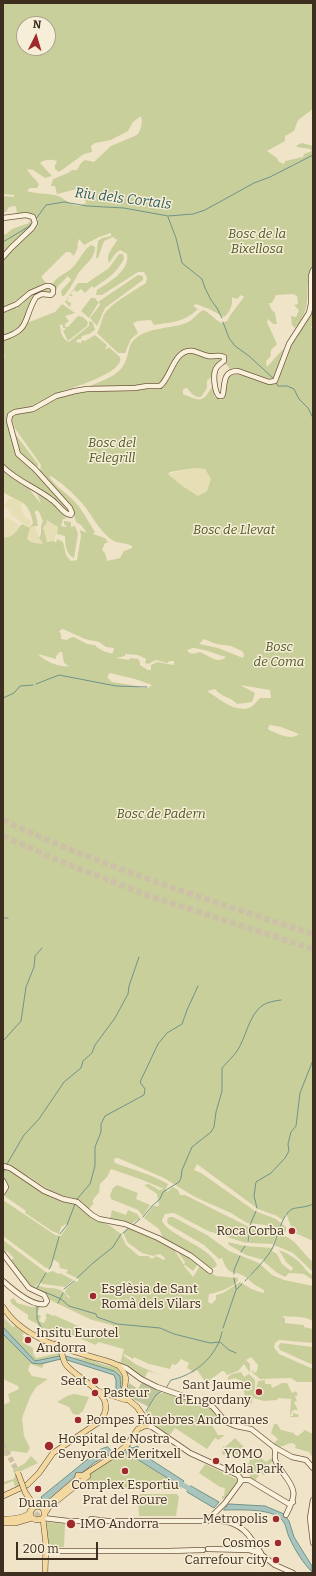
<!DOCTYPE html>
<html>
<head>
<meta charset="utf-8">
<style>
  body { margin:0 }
  #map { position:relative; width:316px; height:1576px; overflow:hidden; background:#f0e4c8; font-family:Bitter,serif }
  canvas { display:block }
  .frame { position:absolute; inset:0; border:4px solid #3d2e20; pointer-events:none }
  .north { position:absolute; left:16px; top:16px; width:40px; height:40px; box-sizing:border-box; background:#f7eed8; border:1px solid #ada18e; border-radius:50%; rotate:5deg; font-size:11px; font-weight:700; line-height:16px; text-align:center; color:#3d2e20 }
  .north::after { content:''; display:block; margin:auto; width:14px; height:18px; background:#9e2a2b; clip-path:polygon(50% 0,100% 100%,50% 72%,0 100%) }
  .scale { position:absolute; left:16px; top:1542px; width:82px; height:18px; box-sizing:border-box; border:2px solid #3d2e20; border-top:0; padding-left:5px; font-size:12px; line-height:14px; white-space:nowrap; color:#3d2e20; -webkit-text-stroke:3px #f7eed8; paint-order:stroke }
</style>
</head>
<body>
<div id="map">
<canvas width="316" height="1576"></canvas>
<div class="frame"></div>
<div class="north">N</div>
<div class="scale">200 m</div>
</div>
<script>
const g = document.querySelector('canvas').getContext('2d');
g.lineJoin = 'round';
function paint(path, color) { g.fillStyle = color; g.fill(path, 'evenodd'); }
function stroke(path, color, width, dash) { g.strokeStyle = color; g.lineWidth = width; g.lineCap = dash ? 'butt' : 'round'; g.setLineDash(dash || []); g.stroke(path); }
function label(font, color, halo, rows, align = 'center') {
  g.font = font + ' Bitter,serif'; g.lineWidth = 3; g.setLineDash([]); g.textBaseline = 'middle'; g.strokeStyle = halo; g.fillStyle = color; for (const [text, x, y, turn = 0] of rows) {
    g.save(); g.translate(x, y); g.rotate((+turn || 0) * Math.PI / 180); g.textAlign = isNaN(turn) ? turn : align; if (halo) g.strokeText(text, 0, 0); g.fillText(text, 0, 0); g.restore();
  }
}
const farmland = new Path2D(`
  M194 468 205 469 211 479 207 491 198 496 181 485 168 474Z
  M10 498 22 501 21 507 24 516 31 521V527L35 526 39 538 43 543 40 545 31 542 27 539 30 528 11 515V513L4 505Z
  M7 517 20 526 12 537 7 538 3 537V521Z
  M47 520 51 522 57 527H58L54 541 47 542 45 535 43 527Z`);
const green = new Path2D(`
  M3 3H313V109L298 120 294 131 285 136V141L267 151 277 158 279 162 284 164 285 161 303 157 304 154 312 151 310 149 297 147V145L302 143 313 146V266C301 286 316 306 295 328L292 325 291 316 296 317 299 310 294 305 298 304 297 296 293 294 276 295 272 303H269L271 309 275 313 277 324H273L268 319 267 322 277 344C273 349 269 349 271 356L266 361 267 367 283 349 284 351 273 380 239 369H230L226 364 227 358 224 354C219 352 213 355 208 354 196 352 190 345 179 353L161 383H148L134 386H90C106 379 122 375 127 357 129 351 129 344 134 340 146 327 171 329 186 323 194 320 197 313 203 310 211 313 214 320 222 323L227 321 231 314 244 297 241 295 237 299 232 297C233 305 230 313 224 317L209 309 196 304 193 306 198 309C183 323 172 322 154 325L151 320 138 321 133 323 138 333 131 339 125 353H118L97 333C101 327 101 319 105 313 112 303 135 290 146 283L147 278 144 272H138L102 295H96L97 290C109 282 130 271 127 254L120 250 116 253 109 263C105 254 113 248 117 240L113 237 104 241 98 258H96L98 241 102 238 111 236V233L99 237 84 245 79 239 77 246 78 247 74 256 70 252H66L42 276V278L46 283C30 290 18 301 3 307V260C13 246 34 236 38 219 31 212 26 213 17 214L16 206 9 207 6 212H3V196L14 197V195L3 194ZM24 24H48V48H24ZM141 116C143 122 141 131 137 135L111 146 94 162 85 160 81 163 77 170H72L68 173 53 179 51 186H55L57 194 81 188 83 189 86 203C82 205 79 207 74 205 68 203 63 197 55 195 45 193 36 194 27 191L30 188H37L39 185C36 178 29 175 27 169L33 170 45 178 52 176 40 163C45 159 51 159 57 161L55 165V169L59 172 84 154 92 152 91 146 95 143 111 140 128 131 133 122Z
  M30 219 32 224 29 228 3 255V234H6L12 229 29 223Z
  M91 245 95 247C95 260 84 264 78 274 73 283 71 287 64 296H62L61 291 71 280 68 276 58 286 55 294H54L53 283C58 276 65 274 71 269 79 262 82 251 91 245Z
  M119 254H123L124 259C114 276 109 277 94 288L92 286 85 293 81 289 77 292 74 290 71 294 73 296H69L67 301 71 303 70 307 65 302 78 283H87L109 268Z
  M138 275 143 276V280L105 308 97 326 90 318 100 305 99 302 89 318 81 311 91 298H95L98 302Z
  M47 288 50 289V292H38C27 303 29 319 20 329 17 333 8 335 3 337V311L8 312 7 310 15 307 17 309 18 306 24 303 23 302 28 297Z
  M62 304 75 313 65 316 69 321 65 324V327H68L78 316 83 317 88 322 87 326 68 341 63 331 66 328H63V326L60 324C60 331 62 339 69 342L89 326V322L90 321 93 323 95 330 89 334 82 336 81 339H78L76 342 81 343 82 340 85 341 95 335 107 345 105 350 109 347 111 349 120 357C125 373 71 388 60 392 50 397 41 405 30 408 20 411 12 408 6 418L14 448 70 511V513L57 502 3 465V359L5 356 3 353V339L20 333 27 323 55 312Z
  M313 312V324L311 327 313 330V1241L293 1232 286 1213 283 1220 275 1215V1214L274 1215 258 1209 197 1164 194 1170 201 1173 255 1211 276 1219 286 1227V1231L285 1232 265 1225 247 1223 231 1213 195 1197 164 1178 118 1158H115L114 1160 115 1163C133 1170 151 1174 168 1184L166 1189 167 1192 173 1187 178 1190 180 1195H185L249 1227 248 1240 246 1243 208 1231 174 1213 165 1214 162 1220C166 1235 210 1246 217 1265L216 1267 211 1269 191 1253 163 1238 159 1229 144 1218 153 1206H159L157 1194 144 1185 149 1184 159 1190 164 1189 140 1179 111 1169 107 1177 100 1184 99 1193 95 1197 92 1202 94 1203 88 1210 71 1197 61 1196 47 1190 46 1188 28 1176 26 1177 11 1166 3 1164V537C13 539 16 531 22 524L30 528 33 523C28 499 21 504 3 492V468L26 485 41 504 36 491 53 503 61 510 67 518 63 519 61 526 67 527 64 524V521L71 522V527L75 526 78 534 74 558C66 555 65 544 65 536L57 534 58 527 47 520 46 524 43 527 47 542 54 541 56 543 57 539 63 542 66 555 71 561 77 560 81 536 80 530 87 533 81 525 76 522 72 507 40 472 41 465 14 427 11 417 14 414 32 411 59 397 79 391 161 388C170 382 178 352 191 353 197 353 203 357 209 359 214 359 218 358 222 358V360L213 369 211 377 207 381V388L201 397C195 398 190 392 187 388L183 389V394C202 402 202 403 214 384V396L221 400C225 393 224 385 227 379 233 367 263 383 274 384L278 382C283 355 299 333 313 312ZM194 468 205 469 211 479 207 491 198 496 181 485 168 474 170 472ZM49 475C61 482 73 493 82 503 92 515 99 531 112 540 118 544 125 542 132 546V548L124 551 120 558 107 561 105 553 102 550 105 543H108L105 538 93 534 95 532C87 520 82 508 71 498 63 490 53 485 49 475ZM36 510 39 512 43 521 41 526V534L39 538 43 543 40 544 31 542 27 539 30 528 34 526H38L37 520 35 512ZM63 629 85 639 99 642 106 647 114 648 113 653C108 654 98 649 95 645L87 644 74 637 69 638 67 640 61 639V634L59 631ZM204 639 216 644 231 646 242 651 244 654 243 658 218 648 199 644ZM193 648C205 649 215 654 226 657 218 665 208 655 200 652 194 654 190 655 187 650ZM60 652H62L64 663 69 666C60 668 44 661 38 654L56 659V656ZM125 654 138 655 146 659 145 663 148 664 156 660 167 663 170 661H174V665L157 662 151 665V670H148L140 665V662L138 659 130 658 129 660 116 658 125 656ZM110 673 135 679 152 685 148 688H142L131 685 112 682 107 677ZM240 685 270 690 271 698H260C257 701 254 705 251 707 235 714 220 699 207 691L215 689C221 697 231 697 237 704L252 702 255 693ZM270 725 281 727 299 734C291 741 279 734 269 730L268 728Z
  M16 435 38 464V465L37 467 19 452Z
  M3 1168 8 1169 17 1174 39 1190 77 1204 94 1219 109 1225 121 1234 126 1245 139 1256H148L152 1259 156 1256 164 1260 165 1258 160 1254 153 1256 142 1253 128 1243 123 1233 129 1227 130 1229H133L170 1246 175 1251 184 1265 185 1262 177 1251 198 1264 193 1271 185 1265 184 1266 193 1277 200 1266 216 1276 238 1278V1281C229 1289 220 1292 209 1294L208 1302 212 1304 216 1299V1295L223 1293 240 1282C247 1287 255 1291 264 1293V1290L255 1285 248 1279 252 1274H250L247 1278C234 1268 229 1279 222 1258L219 1259 204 1245 168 1224 167 1220 169 1217H173L207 1235 229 1251 259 1263 272 1275 284 1280 313 1286V1321C303 1315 295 1318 284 1316L282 1317 285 1318V1323L304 1325V1327L313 1329V1343L279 1340 275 1343 274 1347 279 1354 313 1369V1382H297L291 1378 260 1379 252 1372V1370L255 1373 257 1371 258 1365 251 1357 246 1360 250 1364V1373L244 1364 238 1371 227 1375 224 1371H222L206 1383 197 1370 192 1373 191 1370 187 1368 189 1363 181 1359 176 1365 172 1364 170 1369 149 1364 134 1357 133 1359 124 1354V1356L137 1365 160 1375 148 1371 144 1379 120 1364 124 1349 98 1342 96 1345 66 1333 43 1328 41 1330 37 1324 28 1319V1315L12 1304 10 1300 14 1298 17 1303 31 1307H35L36 1305 40 1307 37 1314 41 1316 39 1321 44 1323 47 1317 45 1316 47 1313 53 1316 54 1315 104 1338 107 1333 111 1334 114 1327 112 1325 92 1320 54 1302 50 1300 47 1294 33 1289 38 1285C45 1290 55 1286 62 1291 64 1292 67 1296 69 1298L70 1297 65 1293 66 1289 75 1281 73 1280 65 1287 43 1284 40 1282 32 1289 11 1260 14 1258 7 1251 5 1253 3 1250V1240L47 1273 53 1271 59 1274 60 1273 77 1282 79 1279 66 1273 68 1270 60 1268 59 1263 53 1259 50 1268H46L3 1236V1200L55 1235 61 1236 68 1225 66 1224 61 1227 59 1234 52 1231 25 1213 26 1211 3 1195 8 1187 6 1182 3 1179Z
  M117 1185 138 1193 136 1199 150 1205 143 1216 138 1210 111 1199 110 1195 113 1188Z
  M112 1210 126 1215 128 1210 137 1214 140 1218 131 1224 110 1219Z
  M251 1228 277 1232 273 1244 249 1243Z
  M278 1233C298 1240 299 1250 313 1262V1272L293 1253 274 1245Z
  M228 1242 245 1246 273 1248 272 1251 277 1254 282 1264 291 1271 293 1268 286 1262 279 1250C287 1253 296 1258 301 1264 306 1269 307 1273 313 1275V1280L304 1274 289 1273 285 1277 276 1272 263 1261 264 1260 246 1255 229 1245Z
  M3 1318H4L13 1327 15 1326 24 1333 22 1336 24 1337 22 1342 33 1348V1353L36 1358 60 1353 61 1359 44 1364 42 1368 30 1364 28 1370 32 1376 48 1379 36 1387 30 1397 22 1418 24 1436 30 1448 27 1453 12 1451 8 1455 3 1457V1405L10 1402 8 1394 19 1389 18 1386 5 1380 3 1377Z
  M281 1343 313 1347V1365L280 1350 278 1346Z
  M75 1357 84 1359 85 1357C95 1360 104 1367 114 1366 122 1373 126 1379 121 1389V1379L107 1369 75 1358Z
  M241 1372 244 1377 249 1374 255 1380V1393L259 1394 262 1393V1391L256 1389 258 1381 265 1380V1384H271L272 1388 282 1383H287L292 1393 296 1391 298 1395 295 1396 297 1401 294 1402 298 1410H293L290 1416H293V1413L299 1415 298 1417H290L291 1399 278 1398 277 1400 264 1401 253 1398 251 1404 244 1403 243 1400 245 1398C245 1391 241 1387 242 1381L235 1378 228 1380V1377L232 1374Z
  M165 1392 212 1408 219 1415 210 1422 209 1420 206 1422 208 1425 211 1423 218 1435H225L218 1440 215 1438 207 1449 175 1428 169 1436 155 1426 146 1412 157 1395Z
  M74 1394 89 1397 83 1411 78 1415 73 1414 69 1407 57 1402 67 1396Z
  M274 1424H277L281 1430 294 1433 295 1435 298 1436 305 1430 313 1434V1458L309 1452 295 1448 296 1445 292 1443C285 1444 280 1450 273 1444L278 1439 271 1433Z
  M235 1438 245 1448 242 1447 241 1452 261 1458 266 1462 270 1459 274 1458 273 1461 267 1467 270 1471 264 1475 260 1473 255 1481 249 1478 253 1469 247 1467 250 1460 244 1455 226 1453 224 1455 222 1454 223 1446 225 1447Z
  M122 1452 129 1454 182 1488 178 1490 90 1489 85 1482C88 1469 113 1461 122 1452Z
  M31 1456 38 1463 17 1473 21 1486 16 1489 13 1481 3 1485V1482L14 1479 15 1475 13 1470 24 1464Z
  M205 1464 238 1480 237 1483 226 1498 222 1499V1496H224L225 1488 220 1487 199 1473Z
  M141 1494H177L179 1497 176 1516H139L138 1496Z
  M48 1522 65 1524 64 1547H50L48 1545 46 1524Z`);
const cemetery = new Path2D(`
  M142 1382 161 1392 155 1397 149 1407 125 1395 129 1383 138 1389Z`);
const water = new Path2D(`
  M3 1327 35 1361 60 1356 61 1359 40 1364 32 1363 3 1334Z
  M66 1356 114 1371 120 1376 121 1390 119 1391 116 1390V1380L114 1375 67 1360Z
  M129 1446 132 1448 138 1446 139 1452 184 1481 180 1486 129 1454 124 1452Z
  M108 1447 112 1452 94 1463 45 1503 41 1497 93 1455 101 1449Z
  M191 1486 219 1502 214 1508 187 1492Z
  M229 1504 265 1506 284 1514 289 1521 294 1537 312 1566V1572C303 1563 295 1550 290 1539 286 1532 287 1524 281 1519 270 1508 239 1510 224 1510Z`);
const stream = new Path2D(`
  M168 217 176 238 182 263 202 279 205 288 211 300 217 308 222 318
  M36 219 46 205 64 202 87 206 124 208 168 216 193 214 205 210 254 183 270 177 313 155
  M3 242 28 227 32 223
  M223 322 229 338 235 346 249 356 274 379
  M276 383 278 386H287L294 389 299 399 308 408 313 418
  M36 684 59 675 116 686 147 687
  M3 698 14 693 20 686 33 685
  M3 918H8
  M3 1041 21 1021 26 987 34 967 35 956 42 948
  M7 1164 24 1135 39 1119 64 1082 81 1068 83 1061 92 1053 95 1045 115 1018 128 994 129 986 139 957
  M3 1173 5 1169
  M77 1199 90 1184 95 1166V1147L101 1132V1124L105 1116 144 1095 145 1089 140 1082 158 1044 167 1033 182 1024 187 1010 198 986
  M257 1208 254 1196 256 1182 271 1173 285 1158 289 1151 288 1144 291 1132 296 1126 300 1093 313 1060
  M143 1217 152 1206 160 1199 163 1192 179 1182 181 1178 182 1170 192 1147 211 1132 214 1127 216 1112 222 1091V1068C227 1062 233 1057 237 1051 246 1038 249 1014 263 1005 268 1002 274 1001 281 1000
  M133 1225 140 1219
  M250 1225 256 1211
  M123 1233 130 1227
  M60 1234 67 1225 75 1204
  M248 1242 250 1228
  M241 1252 245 1246
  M49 1269 51 1266 59 1237
  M234 1274V1270L240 1256
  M77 1278 93 1263 113 1247 121 1234
  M234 1278 236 1289
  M245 1281C254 1271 267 1259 273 1247 277 1238 282 1214 292 1209 298 1207 305 1208 313 1204
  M33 1288 52 1295 61 1299 69 1306 96 1314 97 1317 117 1324 160 1328 174 1334 210 1343 220 1342 229 1350 236 1353
  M37 1288 46 1273
  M64 1289 74 1281
  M58 1303 63 1293
  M37 1307V1319L41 1327
  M223 1328 236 1290 242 1284
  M166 1388 171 1380C190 1376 209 1363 218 1344 220 1340 221 1336 222 1332
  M146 1411 156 1395 162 1391`);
const river = new Path2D(`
  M176 1481 195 1492`);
const primaryTunnel = new Path2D(`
  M3 1444 18 1473
  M28 1518 38 1514 47 1507`);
const highwayTunnel = new Path2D(`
  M3 820C103 867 208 900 313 934
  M3 836 55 859 146 895 313 949`);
const secondary = new Path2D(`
  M3 218 26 215 33 217 35 223 32 228 11 248 3 257
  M3 310 17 304 30 293 46 286H50L53 288V293L51 295 42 294 36 297C23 318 31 330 3 338
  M3 467C17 481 37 488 52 500 58 504 64 515 71 515L72 513 70 508 35 469 18 454 9 421 10 415 15 412 33 409 56 396 75 391 87 389 135 388 147 386H160C171 378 174 348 193 351 198 352 203 355 208 356 214 357 219 354 224 357V361C220 364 216 366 215 371 213 377 215 393 219 396H222L223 394C225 382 223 371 238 371L269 382 275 381 289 344 309 313 311 304V276L313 270
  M3 1166 10 1168 44 1191 63 1199 77 1202 92 1215 99 1219 125 1224 158 1238 191 1256 210 1271
  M3 1181 6 1187 3 1192
  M3 1254 29 1288 44 1295 47 1301 45 1304C32 1307 12 1289 3 1281
  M118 1365 126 1368 141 1379 157 1387 212 1406 226 1422 236 1426 251 1429 274 1447 292 1457 306 1460 313 1468
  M146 1425 152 1427 190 1453 238 1475 240 1478V1482
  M274 1447C277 1453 273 1457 276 1462 277 1466 281 1469 283 1473 297 1491 296 1495 286 1515
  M313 1500 310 1518 313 1543
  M43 1518 68 1521H84L89 1523 93 1520
  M91 1519 107 1521H207
  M207 1521 225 1503 242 1480H249L289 1504 293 1502
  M211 1521C228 1520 242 1524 252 1540
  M46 1546 47 1549 52 1551H169L203 1550
  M208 1549 249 1550 258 1552 275 1565 293 1573
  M252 1551 251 1549 252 1540 261 1553`);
const primary = new Path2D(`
  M3 1307C21 1336 58 1347 89 1356 99 1359 111 1361 119 1366 131 1379 123 1383 124 1396L137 1407 146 1420
  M98 1391 126 1400
  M3 1496 27 1485 39 1473 53 1453 99 1422C122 1396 81 1382 67 1366 61 1360 64 1350 56 1344
  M40 1506H45L49 1503 77 1479 78 1475 82 1476 116 1454 127 1445 138 1429 147 1425 146 1420
  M45 1513 49 1507 88 1476
  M3 1519C11 1519 20 1519 27 1515 32 1512 31 1508 37 1506L43 1508 45 1515 42 1519 36 1520 31 1517 30 1511
  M43 1519 46 1545 45 1573
  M3 1523H15L32 1518`);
const primaryBridge = new Path2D(`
  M18 1473 25 1492 33 1504`);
const markers = [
  [292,1231,4,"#9e2a2b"],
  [93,1296,4,"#9e2a2b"],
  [28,1340,4,"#9e2a2b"],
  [95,1381,4,"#9e2a2b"],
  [259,1392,4,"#9e2a2b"],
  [95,1393,4,"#9e2a2b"],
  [78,1420,4,"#9e2a2b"],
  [49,1446,5,"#9e2a2b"],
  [216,1461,4,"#9e2a2b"],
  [125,1471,4,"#9e2a2b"],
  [38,1489,4,"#9e2a2b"],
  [276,1519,4,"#9e2a2b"],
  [71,1524,5,"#9e2a2b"],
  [278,1543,4,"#9e2a2b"],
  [276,1560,4,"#9e2a2b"]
];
const parkNames = [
  ["Bosc de la",257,234],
  ["Bixellosa",257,249],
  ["Bosc del",112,443],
  ["Felegrill",112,458],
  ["Bosc de Llevat",234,530],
  ["Bosc",279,647],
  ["de Coma",279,662],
  ["Bosc de Padern",161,814]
];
const poiNames = [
  ["Roca Corba",284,1231,"right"],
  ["Esglèsia de Sant",101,1289],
  ["Romà dels Vilars",101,1304],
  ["Insitu Eurotel",36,1333],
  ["Andorra",36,1348],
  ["Seat",87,1381,"right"],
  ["Sant Jaume",251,1385,"right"],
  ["d'Engordany",251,1400,"right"],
  ["Pasteur",103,1393],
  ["Pompes Fúnebres Andorranes",86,1420],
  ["Hospital de Nostra",58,1439],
  ["Senyora de Meritxell",58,1454],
  ["YOMO",224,1454],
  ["Mola Park",224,1469],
  ["Complex Esportiu",125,1485,"center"],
  ["Prat del Roure",125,1500,"center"],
  ["Duana",38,1503,"center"],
  ["Metropolis",268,1519,"right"],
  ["IMO Andorra",80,1524],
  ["Cosmos",270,1543,"right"],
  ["Carrefour city",268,1560,"right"]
];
const waterNames = [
  ["Riu dels Cortals",123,199,7]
];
paint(farmland, '#e6deb5');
paint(green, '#c9cf9b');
paint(cemetery, '#bfc49a');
paint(water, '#a9c4bc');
stroke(water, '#6f938a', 1);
stroke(stream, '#6f938a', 1);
stroke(river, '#a9c4bc', 5);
stroke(primaryTunnel, '#ccc0a6', 5, [5, 2.5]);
stroke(highwayTunnel, '#ccc0a6', 6, [6, 3]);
stroke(secondary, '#6f573f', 6);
stroke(primary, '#5b4430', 6);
stroke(secondary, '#faf1dc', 4.5);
stroke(primary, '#f3d9a0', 5);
stroke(primaryBridge, '#5b4430', 6, []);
stroke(primaryBridge, '#f3d9a0', 5);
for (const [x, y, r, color] of markers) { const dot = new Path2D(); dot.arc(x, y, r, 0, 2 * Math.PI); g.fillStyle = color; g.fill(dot); stroke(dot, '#f7eed8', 1.5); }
label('italic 13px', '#4d5a26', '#f7eed8', parkNames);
label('13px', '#3d2e20', '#f7eed8', poiNames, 'left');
label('italic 14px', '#2f5d5a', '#f7eed8', waterNames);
</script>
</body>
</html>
